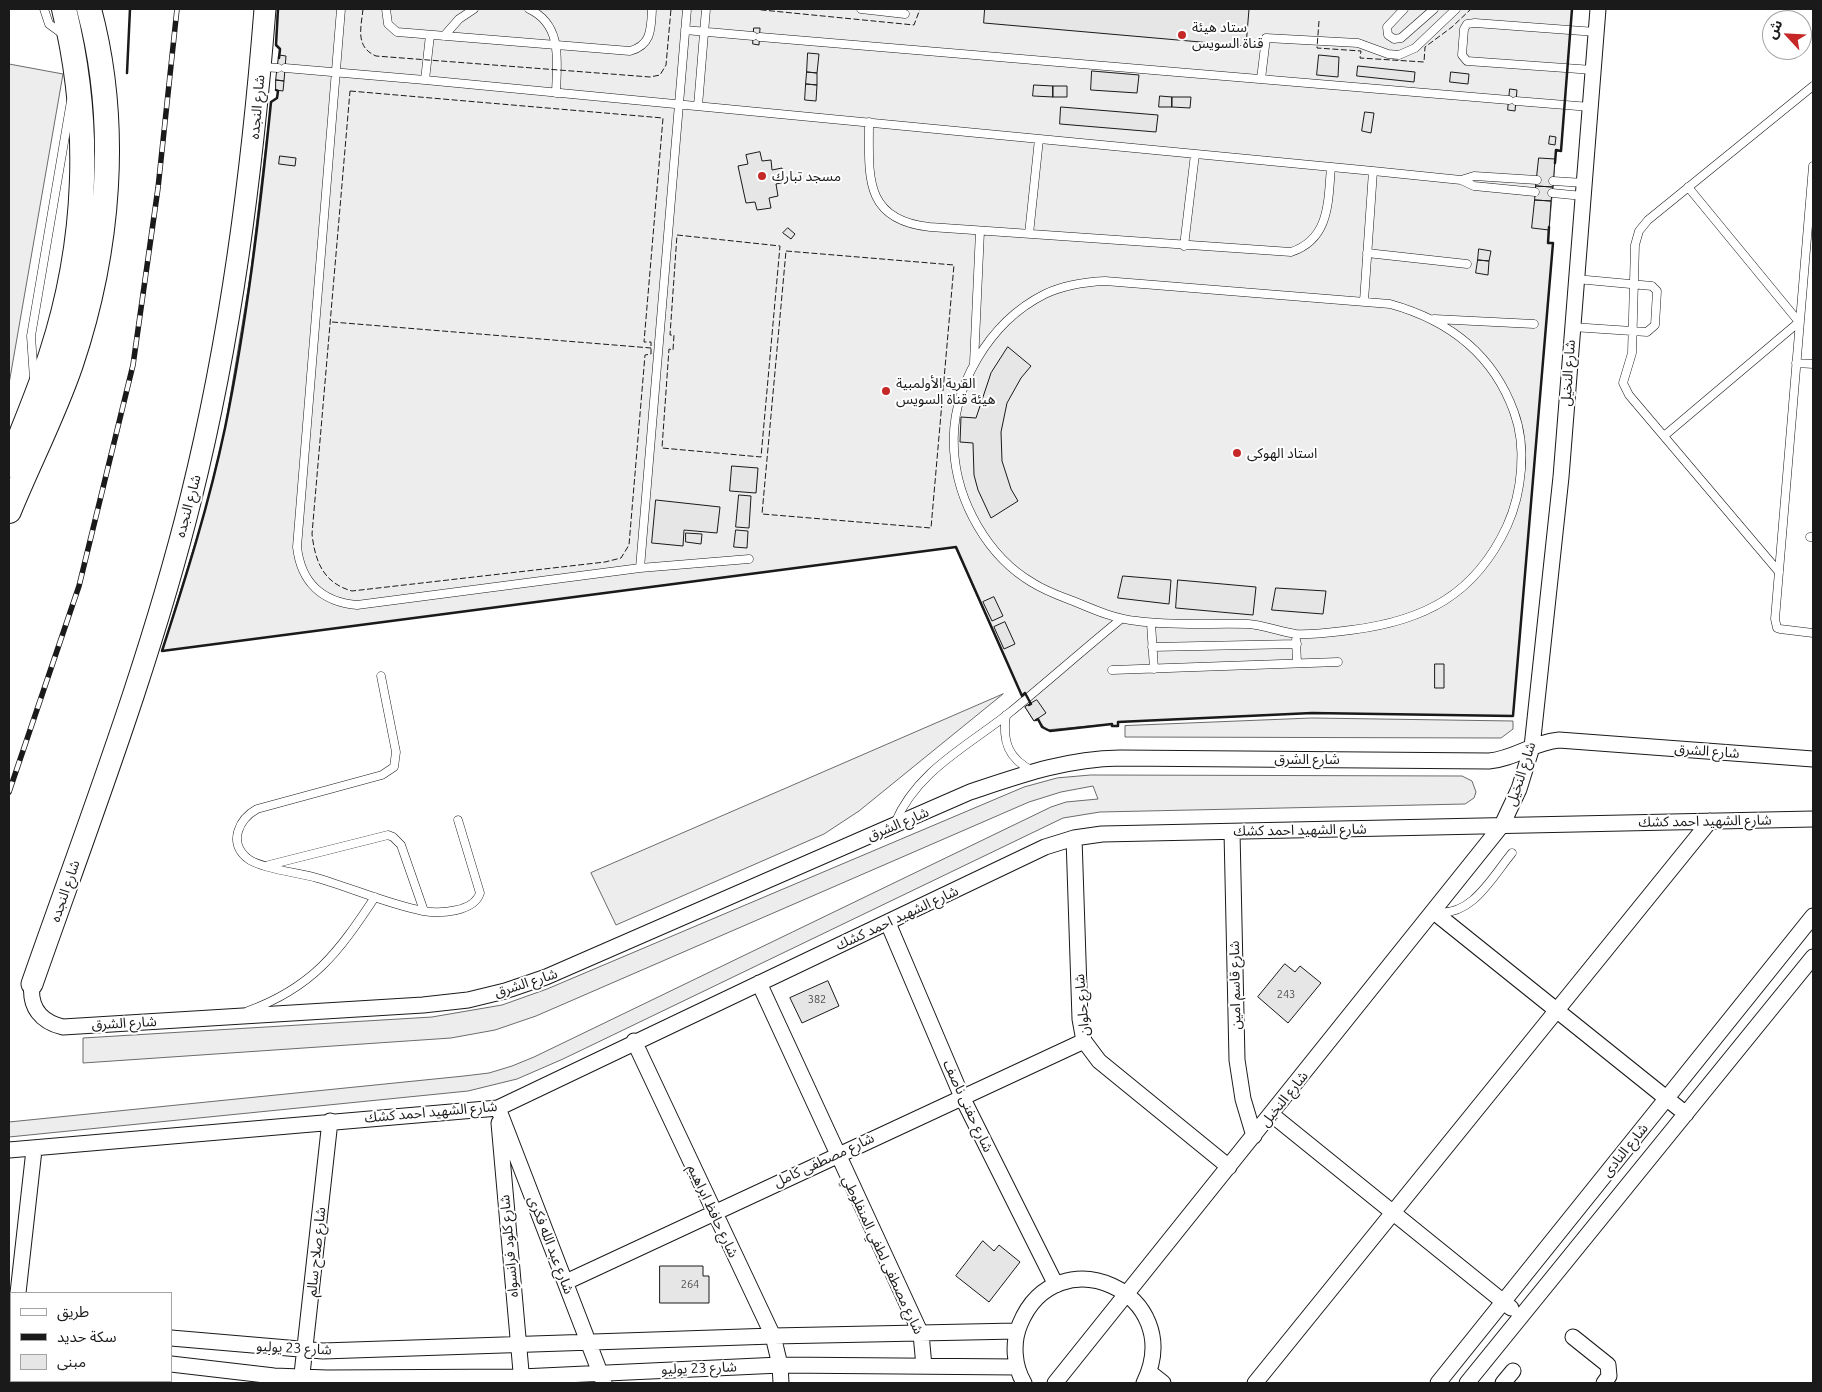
<!DOCTYPE html>
<html>
<head>
<meta charset="utf-8">
<style>
  body { margin:0 }
  #map { position:relative; width:1822px; height:1392px; overflow:hidden; background:#fff; font-family:Ubuntu,"Noto Sans Arabic",sans-serif }
  canvas { display:block }
  .frame { position:absolute; inset:0; border:10px solid #1a1a1a; pointer-events:none }
  .legend { position:absolute; left:10px; top:1292px; width:162px; height:90px; box-sizing:border-box; background:#fff; border:1px solid #a3a3a3; margin:0; padding:6px 9px; list-style:none; font-size:15px; color:#1a1a1a }
  .legend li { display:flex; align-items:center; gap:10px; height:25px }
  .legend b { width:25px; border:1px solid #a3a3a3 }
  .north { position:absolute; left:1762px; top:10px; width:50px; height:50px; box-sizing:border-box; background:#fff; border:1px solid #a3a3a3; border-radius:50%; rotate:295deg; font-size:14px; font-weight:700; line-height:20px; text-align:center; color:#1a1a1a }
  .north::after { content:''; display:block; margin:auto; width:18px; height:22px; background:#c62828; clip-path:polygon(50% 0,100% 100%,50% 72%,0 100%) }
</style>
</head>
<body>
<div id="map">
<canvas width="1822" height="1392"></canvas>
<div class="frame"></div>
<ul class="legend">
<li><b style="height:6px;background:#fff"></b>طريق</li>
<li><b style="height:6px;background:#1a1a1a"></b>سكة حديد</li>
<li><b style="height:14px;background:#e6e6e6"></b>مبنى</li>
</ul>
<div class="north">ش</div>
</div>
<script>
const g = document.querySelector('canvas').getContext('2d');
g.lineJoin = 'round';
function paint(path, color) { g.fillStyle = color; g.fill(path, 'evenodd'); }
function stroke(path, color, width, dash) { g.strokeStyle = color; g.lineWidth = width; g.lineCap = dash ? 'butt' : 'round'; g.setLineDash(dash || []); g.stroke(path); }
function label(font, color, halo, rows, align = 'center') {
  g.font = font + ' Ubuntu,"Noto Sans Arabic",sans-serif'; g.lineWidth = 4; g.setLineDash([]); g.textBaseline = 'middle'; g.strokeStyle = halo; g.fillStyle = color; for (const [text, x, y, turn = 0] of rows) {
    g.save(); g.translate(x, y); g.rotate((+turn || 0) * Math.PI / 180); g.textAlign = isNaN(turn) ? turn : align; if (halo) g.strokeText(text, 0, 0); g.fillText(text, 0, 0); g.restore();
  }
}
const built = new Path2D(`
  M278 9H1572L1561 151H1556L1549 230 1548 242 1553 243 1513 716 1312 713 1118 722V726H1112L1111 724 1046 730 1038 719 1034 721 1025 707 1030 704 1025 694 1022 696 955 547 162 651 206 507 225 428 250 277 271 102 277 98 278 91 276 90 280 49 276 45Z
  M9 64 63 74 9 384Z
  M1003 694 859 811 824 834 616 925 591 873Z
  M1312 718 1513 721V729L1501 738 1125 737V726Z
  M1091 775 1462 776 1472 781 1476 792 1474 798 1465 804 1100 812 1063 818 563 1059 517 1079 468 1091 9 1137V1122L464 1076 489 1073 512 1066 534 1057 1051 807 1066 802 1098 799 1093 786 1061 792 1029 802 536 1016 495 1030 451 1038 83 1063V1038L432 1017 502 1005 547 989 1024 787 1057 778Z`);
const building = new Path2D(`
  M985 9H1249L1246 46 984 23Z
  M754 28H760L759 45 753 44Z
  M808 53 819 54 817 73 807 72Z
  M279 55 286 56 284 81 276 80Z
  M1319 55 1339 57 1338 77 1317 75Z
  M1358 66 1415 72 1414 82 1357 76Z
  M1092 71 1139 75 1137 93 1091 90Z
  M807 72 817 73V85L806 84Z
  M1451 72 1469 74 1468 84 1450 82Z
  M276 80 284 81 283 91 276 90Z
  M806 84 817 85 816 101 805 100Z
  M1034 85 1053 86V97L1033 96Z
  M1053 86H1067V97H1053Z
  M1510 89 1517 90 1515 111 1508 110Z
  M1160 96 1172 97V107H1159Z
  M1172 97H1191L1190 108 1172 107Z
  M1061 107 1158 115 1156 132 1060 124Z
  M1365 112 1374 113 1371 133 1362 131Z
  M1550 136 1556 137 1555 145 1549 144Z
  M760 152 762 161 771 160 772 170 782 168 785 182 776 184 778 196 769 198 771 208 757 210 755 202 746 203 738 166 748 164 746 155Z
  M280 156 296 158 295 166 279 164Z
  M1539 158 1555 159 1553 187 1536 186Z
  M1536 186 1553 187 1551 201 1535 200Z
  M1535 200 1551 201 1549 230 1532 228Z
  M788 228 795 234 791 239 783 233Z
  M1479 249 1491 251 1489 261 1478 260Z
  M1478 260 1489 261 1488 275 1476 273Z
  M1008 347 1031 366 1021 378 1007 403 1001 432 1002 461 1011 489 1018 501 991 518 978 490 974 475 973 443 960 442 961 417 976 418 991 373Z
  M732 466 758 468 756 493 730 491Z
  M739 495 751 496 749 528 736 527Z
  M656 500 720 507 717 533 684 530 683 546 652 543Z
  M736 530 748 531 747 548 734 547Z
  M686 533 702 534 701 544 686 542Z
  M1123 576 1171 580 1169 604 1118 598Z
  M1178 580 1256 587 1253 615 1176 608Z
  M1276 588 1326 591 1323 614 1272 610Z
  M994 597 1003 616 992 621 983 602Z
  M1005 622 1015 644 1004 649 994 627Z
  M1435 664H1444V688H1435Z
  M1037 700 1046 713 1034 721 1025 707Z
  M1285 964 1295 972 1300 966 1321 983 1288 1023 1258 997Z
  M828 981 839 1006 802 1023 790 998Z
  M983 1241 994 1251 999 1245 1020 1262 989 1302 956 1276Z
  M660 1266H703V1276H709V1303H660Z`);
const lane = new Path2D(`
  M44 9 49 24 64 35
  M341 9 297 547C301 582 322 602 357 605L640 568 749 559
  M386 9 388 24 397 32 630 51C652 45 651 28 652 9
  M529 9C563 25 557 61 556 93
  M861 9 905 14
  M1404 9 1387 27 1388 35 1394 39 1401 38 1434 9
  M685 30 753 36
  M444 36 459 19 474 9
  M760 37 1509 100
  M262 67 278 68
  M285 68 425 80 1373 171 1461 180 1474 186 1535 192
  M1593 70 1467 61 1462 55 1464 29 1467 24 1475 23 1596 32
  M1261 79 1266 38 1358 43 1388 54 1399 55 1415 48 1456 9
  M425 80 430 35
  M1516 101 1590 107
  M698 106 706 9
  M869 122C869 176 863 220 930 227L1291 252C1330 239 1328 202 1331 167
  M1813 166 1775 619 1777 628 1780 629 1813 633
  M1461 180 1474 176 1537 180
  M1553 181 1584 183
  M1552 193 1583 196
  M1029 234 1039 139
  M1184 246 1195 154
  M1367 253 1467 264
  M1105 281 1390 304C1448 320 1493 354 1514 412 1527 447 1522 493 1507 526 1475 595 1424 621 1351 630 1333 632 1314 635 1296 634 1280 632 1264 625 1248 624 1211 623 1173 626 1137 621 1116 619 1097 611 1078 603 1063 597 1047 592 1033 583 988 557 957 502 954 450 950 388 989 322 1045 294 1064 285 1084 282 1105 281Z
  M1364 301 1373 171
  M1434 319 1534 324
  M1572 327 1647 332 1655 325 1657 291 1652 286 1576 279
  M974 363 980 231
  M1796 363 1813 364
  M34 379 31 336 71 101
  M1664 436 1799 322 1688 187
  M1810 537H1813
  M640 568 687 9
  M1779 572 1629 395 1623 383 1632 353 1635 245 1639 231 1648 220 1813 86
  M1151 623 1154 669
  M1296 640 1297 663
  M1152 647 1297 644
  M1112 670 1338 662
  M381 676 396 752 394 767 382 775 257 809C239 819 228 842 247 858 258 868 300 873 317 878 352 888 387 904 423 911 440 914 474 912 480 893L458 820
  M1006 715C1002 741 1008 759 1033 771
  M895 823C916 772 966 747 1008 714 1046 683 1083 650 1121 619
  M269 865 388 835 393 837 401 845 424 911
  M1436 912C1472 917 1492 877 1512 853
  M248 1011C313 987 338 953 375 897`);
const street = new Path2D(`
  M1232 832 1237 1060 1243 1099 1254 1136
  M1074 838 1080 1019 1084 1041 1099 1061 1229 1167
  M1434 912 1686 1114
  M888 923 962 1097 1056 1285
  M759 983 921 1334 924 1366
  M32 984C29 1007 41 1022 63 1027L423 1005 468 1000 505 991 546 977 970 792C1021 775 1065 759 1120 758L1489 761C1514 759 1534 742 1559 740L1813 759
  M634 1041 773 1336 780 1365 781 1383
  M498 1108 604 1383
  M1271 1114 1511 1308
  M499 1123 522 1383
  M9 1150 498 1108 1045 847 1074 838 1102 834 1813 819
  M566 1282 1084 1041
  M18 1293 34 1150
  M9 1317H11
  M1573 1337 1608 1365 1609 1376 1604 1383
  M171 1338 323 1351 773 1336 1017 1331
  M171 1364 274 1376 327 1378 521 1377 780 1365 1017 1367
  M1149 1372 1163 1383
  M9 1380 11 1357
  M301 1383 330 1121
  M1024 1383C1014 1366 1012 1343 1020 1324 1057 1234 1188 1293 1144 1383
  M1055 1383 1502 825 1519 789 1532 747 1561 477 1598 9
  M1255 1383 1710 821
  M1438 1383 1813 916
  M1467 1383 1813 957
  M1503 1383 1513 1371`);
const secondary = new Path2D(`
  M32 984C88 824 150 664 191 498 231 337 252 174 265 9`);
const primary = new Path2D(`
  M9 465C23 429 39 392 51 355 88 242 92 124 64 9
  M9 511C29 462 54 414 71 364 109 251 120 125 89 9`);
const rail = new Path2D(`
  M9 792 79 586 133 365 158 188 177 9`);
const fence = new Path2D(`
  M363 9C361 28 355 47 376 56L650 77 660 75 666 65 671 9
  M752 9 914 25 920 9
  M1319 21 1317 48 1361 51 1360 58 1424 62 1425 47 1452 27 1471 9
  M350 91 663 118 644 342H651V354L645 355 629 545 621 558 605 562 352 591C323 583 315 561 312 534Z
  M677 235 780 246 761 457 662 448 669 349 673 350 674 335H670Z
  M786 251 954 265 931 528 762 514Z
  M332 322 651 348`);
const wall = new Path2D(`
  M278 9 276 45 280 49 279 58
  M127 73 130 9
  M276 90 278 91 277 98 271 102C260 211 247 321 225 428 209 504 186 577 162 651L956 547 1022 696 1025 693 1031 704 1029 705
  M1555 163 1556 150 1561 151 1572 9
  M1036 720 1038 719 1042 727 1050 731 1112 724V726H1118V722L1312 713 1513 716 1553 243H1548L1549 227`);
const markers = [
  [1182,35,5,"#c62828"],
  [762,176,5,"#c62828"],
  [886,391,5,"#c62828"],
  [1237,453,5,"#c62828"]
];
const numberNames = [
  ["243",1286,994],
  ["382",817,999],
  ["264",690,1284]
];
const poiNames = [
  ["ستاد هيئة",1192,27],
  ["قناة السويس",1192,43],
  ["مسجد تبارك",772,176],
  ["القرية الأولمبية",896,383],
  ["هيئة قناة السويس",896,399],
  ["استاد الهوكى",1247,453]
];
const streetNames = [
  ["شارع النجده",257,107,-85],
  ["شارع النخيل",1568,373,-86],
  ["شارع النجده",188,506,-75],
  ["شارع الشرق",1707,751,4],
  ["شارع الشرق",1307,759],
  ["شارع النخيل",1521,774,-72],
  ["شارع الشهيد احمد كشك",1705,821,-1],
  ["شارع الشرق",898,824,-23],
  ["شارع الشهيد احمد كشك",1300,830,-1],
  ["شارع النجده",65,891,-71],
  ["شارع الشهيد احمد كشك",897,918,-25],
  ["شارع الشرق",526,983,-18],
  ["شارع قاسم امين",1235,985,-91],
  ["شارع حلوان",1082,1005,-95],
  ["شارع الشرق",124,1023,-3],
  ["شارع النخيل",1284,1099,-51],
  ["شارع حفنى ناصف",968,1106,65],
  ["شارع الشهيد احمد كشك",431,1112,-5],
  ["شارع النادى",1625,1150,-51],
  ["شارع مصطفى كامل",824,1160,-25],
  ["شارع حافظ ابراهيم",713,1211,65],
  ["شارع عبد الله فكرى",551,1245,69],
  ["شارع كلود فرانسواه",509,1246,-95],
  ["شارع صلاح سالم",316,1252,-84],
  ["شارع مصطفى لطفي المنفلوطي",883,1255,65],
  ["شارع 23 يوليو",294,1348,3],
  ["شارع 23 يوليو",699,1368,-2]
];
paint(built, '#ededed');
stroke(built, '#6a6a6a', 1);
paint(building, '#e6e6e6');
stroke(building, '#1a1a1a', 1);
stroke(lane, '#1a1a1a', 9);
stroke(street, '#1a1a1a', 17);
stroke(secondary, '#1a1a1a', 23);
stroke(primary, '#1a1a1a', 26);
stroke(lane, '#fff', 8);
stroke(street, '#fff', 15);
stroke(secondary, '#fff', 21);
stroke(primary, '#fff', 24);
stroke(rail, '#1a1a1a', 5.5);
stroke(rail, '#fff', 4, [11]);
stroke(fence, '#1a1a1a', 1, [6, 2.5]);
stroke(wall, '#1a1a1a', 2.5);
for (const [x, y, r, color] of markers) { const dot = new Path2D(); dot.arc(x, y, r, 0, 2 * Math.PI); g.fillStyle = color; g.fill(dot); stroke(dot, '#fff', 2); }
label('11px', '#4d4d4d', null, numberNames);
label('14px', '#1a1a1a', '#fff', poiNames, 'left');
label('14px', '#1a1a1a', '#fff', streetNames);
</script>
</body>
</html>
